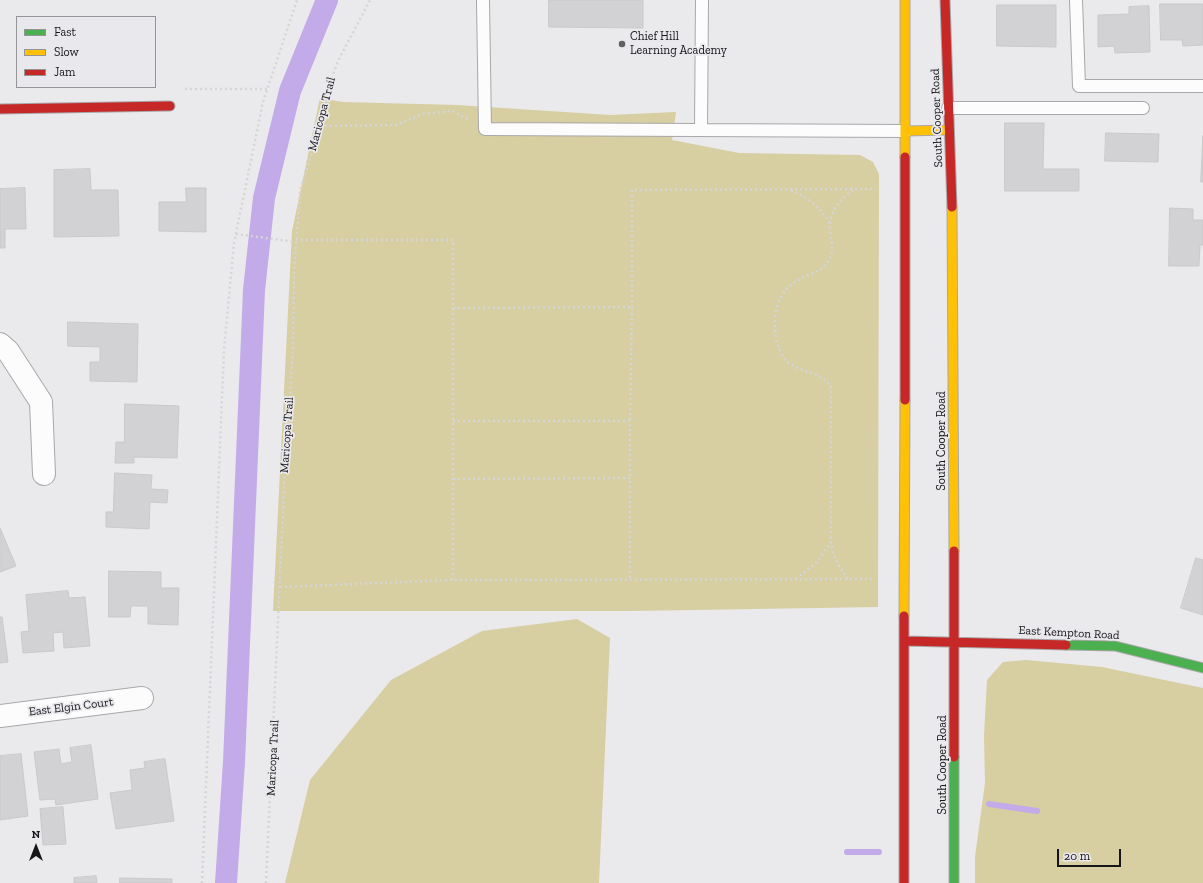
<!DOCTYPE html>
<html>
<head>
<meta charset="utf-8">
<style>
  body { margin:0 }
  #map { position:relative; width:1203px; height:883px; overflow:hidden; background:#eae9ec; font-family:"Zilla Slab",serif }
  canvas { display:block }
  .legend { position:absolute; left:16px; top:16px; width:140px; height:72px; box-sizing:border-box; background:#e9e8ed; border:1px solid #959497; margin:0; padding:5px 7px; list-style:none; font-size:12px; color:#161517 }
  .legend li { display:flex; align-items:center; gap:8px; height:20px }
  .legend b { width:20px; border:1px solid #959497 }
  .north { position:absolute; left:16px; top:827px; width:40px; height:40px; -webkit-text-stroke:3px #e9e8ed; paint-order:stroke; rotate:0deg; font-size:11px; font-weight:700; line-height:16px; text-align:center; color:#161517 }
  .north::after { content:''; display:block; margin:auto; width:14px; height:18px; background:#161517; clip-path:polygon(50% 0,100% 100%,50% 72%,0 100%) }
  .scale { position:absolute; left:1057px; top:849px; width:64px; height:18px; box-sizing:border-box; border:2px solid #161517; border-top:0; padding-left:5px; font-size:12px; line-height:14px; white-space:nowrap; color:#161517; -webkit-text-stroke:3px #e9e8ed; paint-order:stroke }
</style>
</head>
<body>
<div id="map">
<canvas width="1203" height="883"></canvas>
<ul class="legend">
<li><b style="height:5px;background:#4caf50"></b>Fast</li>
<li><b style="height:5px;background:#ffc107"></b>Slow</li>
<li><b style="height:5px;background:#c62828"></b>Jam</li>
</ul>
<div class="north">N</div>
<div class="scale">20 m</div>
</div>
<script>
const g = document.querySelector('canvas').getContext('2d');
g.lineJoin = 'round';
function paint(path, color) { g.fillStyle = color; g.fill(path, 'evenodd'); }
function stroke(path, color, width, dash) { g.strokeStyle = color; g.lineWidth = width; g.lineCap = dash ? 'butt' : 'round'; g.setLineDash(dash || []); g.stroke(path); }
function label(font, color, halo, rows, align = 'center') {
  g.font = font + ' "Zilla Slab",serif'; g.lineWidth = 3.5; g.setLineDash([]); g.textBaseline = 'middle'; g.strokeStyle = halo; g.fillStyle = color; for (const [text, x, y, turn = 0] of rows) {
    g.save(); g.translate(x, y); g.rotate((+turn || 0) * Math.PI / 180); g.textAlign = isNaN(turn) ? turn : align; if (halo) g.strokeText(text, 0, 0); g.fillText(text, 0, 0); g.restore();
  }
}
const green = new Path2D(`
  M320 98 343 102 457 105 610 115 676 112 672 140 739 153 860 155 873 162 879 174 878 607 632 611H273L292 231Z
  M577 619 610 638 599 883H285L310 780 391 680 482 631Z
  M1026 660 1102 667 1203 688V883H975V857L985 783 984 736 987 680 1003 662Z`);
const stream = new Path2D(`
  M989 804 1037 811
  M847 852H879`);
const canal = new Path2D(`
  M226 883 234 762 254 290 264 198 290 91 327 0`);
const building = new Path2D(`
  M549 0H643V28L549 27Z
  M1160 4H1203V45L1183 46 1182 40H1161Z
  M997 5H1056V47L997 46Z
  M1149 6 1150 52 1115 53 1114 46 1098 47V15L1129 14V7Z
  M1005 123H1044L1043 169H1079V191H1005Z
  M1106 133 1159 134 1158 162 1105 161Z
  M1203 136V182H1201Z
  M90 169 91 190H118L119 236 54 237V170Z
  M25 188 26 229H5V248H0V189Z
  M186 188H206V232L159 231V202H186Z
  M1170 208 1193 209V220H1203V245H1200L1199 266H1169Z
  M68 322 138 324 137 382 90 381V362H100V347L68 346Z
  M125 404 179 406 177 458 134 457V463H115L116 442H124Z
  M115 473 152 475 151 489 168 490 167 503 150 502 149 529 106 527V512H113Z
  M0 528 16 566 0 572Z
  M1196 558 1203 560V615L1181 608Z
  M109 571 161 572V588H179L178 625 148 624V606H131L130 617H109Z
  M68 591 69 598 85 597 90 646 64 648 63 632 53 633 54 651 23 653 21 632 29 631 26 595Z
  M0 617H2L8 662 0 663Z
  M91 745 98 799 56 805 55 799 40 800 34 752 59 749 61 764 72 762 70 748Z
  M21 754 28 816 0 820V756Z
  M165 759 174 821 116 829 110 793 132 790 130 770 145 768 144 762Z
  M63 807 66 844 43 845 40 809Z
  M96 876 97 883H74V878Z
  M120 878 172 879V883H120Z`);
const path = new Path2D(`
  M185 89H267
  M320 126 396 125 423 114 453 111 469 120
  M791 190C808 198 822 208 830 224
  M236 234 296 242
  M296 240H453V580
  M632 307V190L876 189
  M453 308 632 307 630 421
  M453 421H630V478
  M453 479 630 478V580
  M796 579 817 562 831 542
  M848 579C839 567 833 557 831 542V388C824 372 803 373 790 364 773 352 771 314 781 297 794 273 819 277 828 262 835 251 831 241 830 229 829 212 841 199 854 189
  M280 587 451 580 875 579
  M202 883 224 349 234 243 263 102 297 0
  M266 883 284 489 293 347 294 272 300 191 320 126 331 80 338 61 370 0`);
const lane = new Path2D(`
  M483 0 485 129 906 131
  M1076 0 1079 86H1203
  M948 108H1143
  M701 129 702 0`);
const street = new Path2D(`
  M0 344 8 351 41 402 44 474
  M0 716 142 698`);
const fast = new Path2D(`
  M1066 645 1115 646 1203 668
  M954 757V883`);
const slow = new Path2D(`
  M906 131 949 130
  M905 157V0
  M952 207 954 551
  M904 616 905 400`);
const jam = new Path2D(`
  M945 0 952 207
  M0 109 170 106
  M905 400V157
  M954 551V757
  M905 641 1066 645
  M904 883V616`);
const markers = [
  [622,44,4,"#605f62"]
];
const poiNames = [
  ["Chief Hill",630,37],
  ["Learning Academy",630,51]
];
const streetNames = [
  ["Maricopa Trail",322,114,-75],
  ["South Cooper Road",937,118,-92],
  ["Maricopa Trail",287,435,-86],
  ["South Cooper Road",942,441,-90],
  ["East Kempton Road",1069,633,3],
  ["East Elgin Court",71,707,-7],
  ["Maricopa Trail",273,758,-87],
  ["South Cooper Road",943,765,-90]
];
paint(green, '#d7cea1');
stroke(stream, '#c2abe8', 6);
stroke(canal, '#c2abe8', 22);
paint(building, '#d2d1d3');
stroke(building, '#c9c9ca', 1);
stroke(lane, '#a8a7a9', 14);
stroke(street, '#a8a7a9', 24);
stroke(fast, '#a8a7a9', 11);
stroke(slow, '#a8a7a9', 11);
stroke(jam, '#a8a7a9', 11);
stroke(path, '#d5d5d6', 2.5, [2, 3]);
stroke(lane, '#fcfcfc', 12);
stroke(street, '#fcfcfc', 22);
stroke(fast, '#4caf50', 9);
stroke(slow, '#ffc107', 9);
stroke(jam, '#c62828', 9);
for (const [x, y, r, color] of markers) { const dot = new Path2D(); dot.arc(x, y, r, 0, 2 * Math.PI); g.fillStyle = color; g.fill(dot); stroke(dot, '#e9e8ed', 1.5); }
label('12px', '#161517', '#e9e8ed', poiNames, 'left');
label('12px', '#161517', '#e9e8ed', streetNames);
</script>
</body>
</html>
